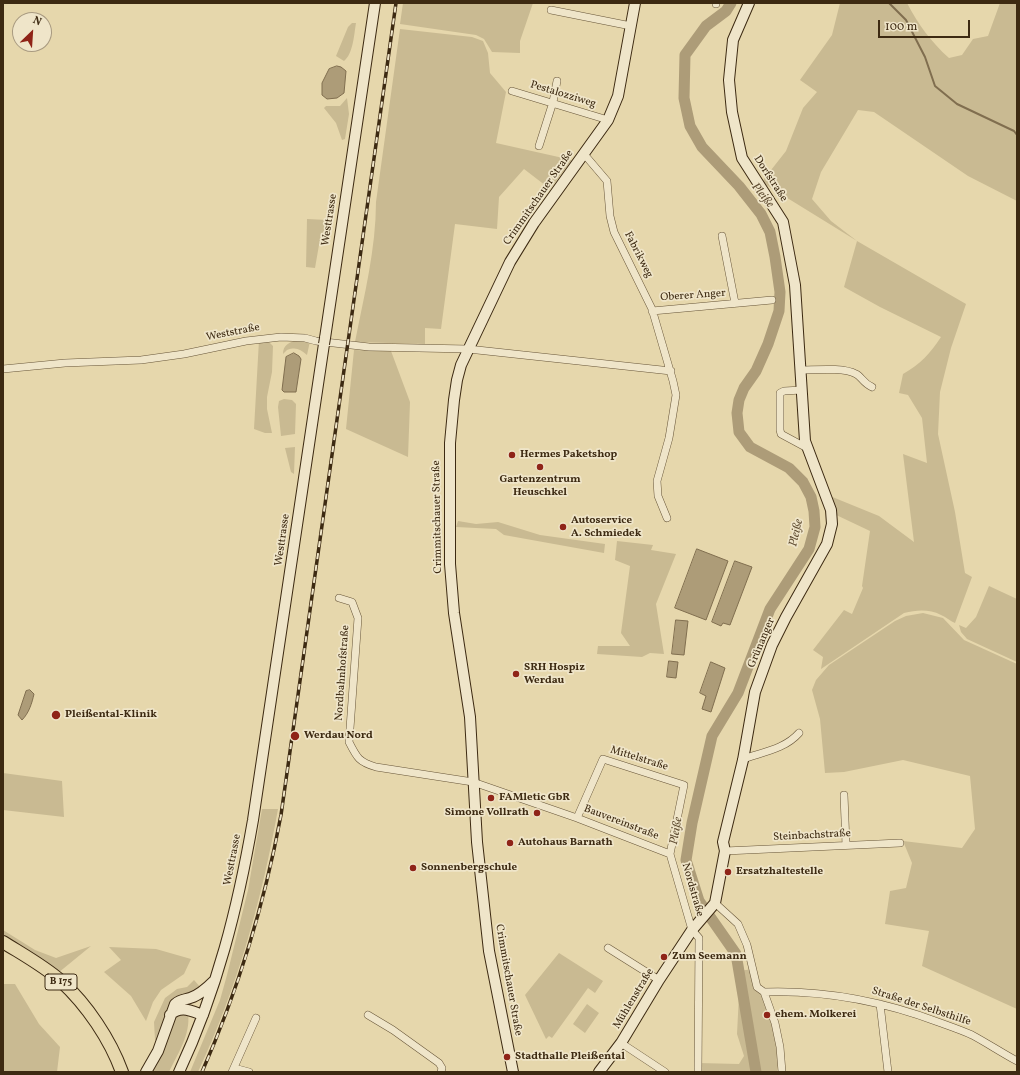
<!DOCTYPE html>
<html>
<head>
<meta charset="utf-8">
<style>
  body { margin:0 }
  #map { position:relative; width:1020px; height:1075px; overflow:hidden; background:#e6d7ac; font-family:Vollkorn,serif }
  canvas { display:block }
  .frame { position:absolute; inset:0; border:4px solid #3d2a12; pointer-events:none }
  .north { position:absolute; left:12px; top:12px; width:40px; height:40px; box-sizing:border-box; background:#efe5c9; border:1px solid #a89a80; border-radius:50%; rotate:25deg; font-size:11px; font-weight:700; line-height:16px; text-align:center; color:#3d2a12 }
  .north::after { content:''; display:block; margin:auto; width:14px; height:18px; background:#8f2418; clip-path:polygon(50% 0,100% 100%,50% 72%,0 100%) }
  .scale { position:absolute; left:878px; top:20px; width:92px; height:18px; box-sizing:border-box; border:2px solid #3d2a12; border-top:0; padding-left:5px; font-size:12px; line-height:14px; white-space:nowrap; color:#3d2a12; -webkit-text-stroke:3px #efe5c9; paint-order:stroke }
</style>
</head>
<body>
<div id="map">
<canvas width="1020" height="1075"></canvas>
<div class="frame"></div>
<div class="north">N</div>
<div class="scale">100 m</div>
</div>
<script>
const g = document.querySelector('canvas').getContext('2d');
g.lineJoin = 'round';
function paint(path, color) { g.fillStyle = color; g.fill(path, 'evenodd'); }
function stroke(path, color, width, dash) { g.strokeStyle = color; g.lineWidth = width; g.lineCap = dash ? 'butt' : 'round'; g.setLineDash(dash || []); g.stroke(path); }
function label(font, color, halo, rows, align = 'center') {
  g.font = font + ' Vollkorn,serif'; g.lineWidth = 3.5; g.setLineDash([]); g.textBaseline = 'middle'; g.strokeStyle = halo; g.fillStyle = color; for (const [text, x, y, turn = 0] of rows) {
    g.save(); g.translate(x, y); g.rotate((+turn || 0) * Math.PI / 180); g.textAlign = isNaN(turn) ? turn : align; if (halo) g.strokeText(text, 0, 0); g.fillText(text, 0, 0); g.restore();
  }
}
const green = new Path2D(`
  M403 3H533L520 41V53L492 52 484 39 476 35 400 24Z
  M840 3H907C918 24 931 42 949 58L962 55 973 39 988 36 1000 3H1017V201L968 176 874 112 858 110 821 172 812 199 831 221 857 241 966 304 951 348 940 392 938 434 955 512 965 573 972 577 955 623C950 621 946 617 941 615 929 609 917 610 904 613L821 669 823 657 813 650 844 610 852 614 863 588 862 586 870 531 832 513 825 494 879 516 914 542 903 454 927 463 922 418 908 395 899 393 903 374C920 364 930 354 941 337L880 307 844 287 857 241 763 183 764 179 786 151 803 108 817 92 800 80 832 35Z
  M352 23H356C354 35 353 54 344 61L336 56 348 27Z
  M400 29 472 37 483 41 488 53 490 73 506 92 496 143 572 160 550 189 524 169 499 197 497 229 455 224 441 329 425 328V344L355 342C364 296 376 249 376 202Z
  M347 98 349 114 345 139 342 140 336 123 324 108 326 106H340Z
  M307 219 327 220 322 245H319L315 268 306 267Z
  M259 340 268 341 273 346 272 372 267 397V409L272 433H265L254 429Z
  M298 340 310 341 307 355C300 349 296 347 287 350L283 354C283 345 289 342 298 340Z
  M354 350 391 351 410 402 408 457 346 429Z
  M284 399 292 400 296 404 295 434 281 436 278 407 279 401Z
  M295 447 294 474 291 472 285 448Z
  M458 521 476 524 498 522 540 535 605 544 604 553 504 535 496 529 456 527Z
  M617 541 653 545 651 550 676 554 656 604 664 654 650 653 642 657 597 654 598 646H630L621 633 630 566 615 560Z
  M989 586 1017 599V662L967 639 961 632 959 625 966 628 976 617Z
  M923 613 943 618 964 640 1017 664V1009L922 966 929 931 885 924 890 891 906 888 912 863 903 841 962 848 975 829 970 776 903 760 844 772 825 773 820 719 812 690 816 680 829 665 895 621 906 616Z
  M3 773 62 781 64 817 3 810Z
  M262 809H278C262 899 237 989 198 1072H190L220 1000 227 975 248 890Z
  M3 930 35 950 56 958 91 946 58 973 3 935Z
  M109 947 156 949 191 959 184 974 161 990 153 1002 146 1021 131 996 104 972 121 960Z
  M559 953 603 981 595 993 588 988 552 1038 549 1036 546 1039 525 995Z
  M753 969 757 987 764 992 780 1047 777 1072H698V1063L739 1064 744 1056 737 1034 740 975 739 971Z
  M194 980 201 988 189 994 157 1041 155 1040 154 1022 165 998 177 989 187 987Z
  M3 984H15L39 1024 60 1047 57 1072H3Z
  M587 1004 599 1013 585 1033 573 1024Z
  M176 1014H188C191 1034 177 1055 169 1072H152L157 1064 161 1049Z`);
const water = new Path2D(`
  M337 66 341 67 346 71 344 93 337 98 327 99 322 95V83L329 69Z
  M294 353 299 356 301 359 296 392H284L282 390 286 357Z
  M697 549 728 561 706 620 675 608Z
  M735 561 752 567 730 625 723 623 721 626 712 622Z
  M676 620 688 621 684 655 672 654Z
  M669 661 678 662 676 678 667 677Z
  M711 662 725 668 711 712 702 709 706 696 700 693Z
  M30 690 34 694C32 703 29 713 22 720L18 715 26 691Z`);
const stream = new Path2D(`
  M889 3 906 20 925 57 935 86 957 104 1014 131 1017 135`);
const river = new Path2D(`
  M731 3 726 11 706 26 685 55 684 98 690 126 702 147 739 186 761 214 770 232 775 257 780 292 779 311 768 344 756 371 744 388 739 400 737 413 739 432 750 447 789 468 803 482 811 497 814 511 815 527 809 549 770 609 738 693 712 736 692 823 686 860 699 901 736 954 756 1072`);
const street = new Path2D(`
  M716 4V3
  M551 10 631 26
  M512 91 608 120
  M539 146 553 102 557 81
  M584 154 607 181 610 216 614 232 652 309 673 381 676 395 669 438 657 481 658 496 667 518
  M722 236 735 303
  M652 311 772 300
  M3 369 65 363 141 360 184 354 246 341 281 337 305 338 316 341 369 347 468 349 671 371
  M800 370C815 370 843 367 856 374 861 376 863 383 872 387
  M802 390 784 391 780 393V430L781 434 807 448
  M339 598 352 602 358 618 349 742C357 758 359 762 376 767L473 782 577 818 670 854
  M743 759C763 752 785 749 799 733
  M844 795 846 845
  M577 818 603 759 684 785 670 854 692 930 699 938 698 1072
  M725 851 900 843
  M715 903 738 924 747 945 757 987 764 992 775 1023 780 1047 782 1072
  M608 948 659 980
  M764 992C824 990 882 1001 938 1022 949 1026 961 1030 972 1035 987 1043 1002 1053 1017 1061
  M880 1004 888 1072
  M368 1015 393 1030 439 1063 442 1068 441 1072
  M621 1043 665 1072
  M234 1068 249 1072
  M232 1072 256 1018`);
const secondary = new Path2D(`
  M325 338 375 3
  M170 1015C181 1005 191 1011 203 1015
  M146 1072 158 1051 175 1004C181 999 184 1000 190 998 200 995 208 987 215 980
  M179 1072C217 991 238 907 253 820L324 344
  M513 1072 489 951 477 842 470 717 454 613 450 564V443L454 400 457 380 461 365 510 262 534 223 608 120 618 96 635 3
  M599 1072 621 1043 659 980 692 930 715 903 725 851 723 842 743 760 755 692 772 645 786 617 827 544 832 524 831 510 805 441 795 285 783 222 742 158 732 112 729 80 733 40 749 3`);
const primary = new Path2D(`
  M3 942C22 954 44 966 61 981 87 1005 110 1039 122 1072`);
const rail = new Path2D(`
  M202 1072C239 988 264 906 281 815L396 3`);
const secondaryBridge = new Path2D(`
  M324 344 325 338`);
const markers = [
  [512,455,4,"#8f2418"],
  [540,467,4,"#8f2418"],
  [563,527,4,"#8f2418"],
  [516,674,4,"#8f2418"],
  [56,715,5,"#8f2418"],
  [295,736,5,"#8f2418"],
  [491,798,4,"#8f2418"],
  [537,813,4,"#8f2418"],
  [510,843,4,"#8f2418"],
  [413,868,4,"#8f2418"],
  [728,872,4,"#8f2418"],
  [664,957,4,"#8f2418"],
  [767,1015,4,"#8f2418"],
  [507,1057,4,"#8f2418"]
];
const shields = [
  [61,982,32]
];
const shieldNames = [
  ["B 175",61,982]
];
const streetNames = [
  ["Pestalozziweg",563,95,17],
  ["Dorfstraße",770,179,57],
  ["Crimmitschauer Straße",539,198,-55],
  ["Westtrasse",330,220,-81],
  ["Fabrikweg",638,255,63],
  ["Oberer Anger",693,296,-4],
  ["Weststraße",233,333,-11],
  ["Crimmitschauer Straße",438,517,-91],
  ["Westtrasse",283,540,-82],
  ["Grünanger",762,643,-67],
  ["Nordbahnhofstraße",343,673,-86],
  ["Mittelstraße",639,759,17],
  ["Bauvereinstraße",621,823,21],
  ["Steinbachstraße",812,836,-3],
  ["Westtrasse",233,860,-79],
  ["Nordstraße",692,890,74],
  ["Crimmitschauer Straße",508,980,80],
  ["Mühlenstraße",634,999,-59],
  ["Straße der Selbsthilfe",921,1007,18]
];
const poiNames = [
  ["Hermes Paketshop",520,455],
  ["Gartenzentrum",540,480,"center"],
  ["Heuschkel",540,493,"center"],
  ["Autoservice",571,521],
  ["A. Schmiedek",571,534],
  ["SRH Hospiz",524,668],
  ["Werdau",524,681],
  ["Pleißental-Klinik",65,715],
  ["Werdau Nord",304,736],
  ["FAMletic GbR",499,798],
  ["Simone Vollrath",529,813,"right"],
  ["Autohaus Barnath",518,843],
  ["Sonnenbergschule",421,868],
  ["Ersatzhaltestelle",736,872],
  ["Zum Seemann",672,957],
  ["ehem. Molkerei",775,1015],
  ["Stadthalle Pleißental",515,1057]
];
const waterNames = [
  ["Pleiße",762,196,51],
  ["Pleiße",797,533,-77],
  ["Pleiße",677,831,-80]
];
paint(green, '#c9ba92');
paint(water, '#ad9c78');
stroke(water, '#806e4f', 1);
stroke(stream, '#806e4f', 2);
stroke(river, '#ad9c78', 11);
stroke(street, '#675538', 8);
stroke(secondary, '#3d2a12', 12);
stroke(primary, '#3d2a12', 14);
stroke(street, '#efe5c9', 7);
stroke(secondary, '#efe5c9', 10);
stroke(primary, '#e6d7ac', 12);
stroke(rail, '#3d2a12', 3.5);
stroke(rail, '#efe5c9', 2, [6]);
stroke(secondaryBridge, '#3d2a12', 12, []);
stroke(secondaryBridge, '#efe5c9', 10);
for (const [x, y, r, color] of markers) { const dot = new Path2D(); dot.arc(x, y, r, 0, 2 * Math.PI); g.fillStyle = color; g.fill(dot); stroke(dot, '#efe5c9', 1.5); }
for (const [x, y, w] of shields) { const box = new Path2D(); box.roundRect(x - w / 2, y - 8, w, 16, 3); g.fillStyle = '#efe5c9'; g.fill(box); stroke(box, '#3d2a12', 1); }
label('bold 10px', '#3d2a12', null, shieldNames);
label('11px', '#3d2a12', '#efe5c9', streetNames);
label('bold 11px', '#3d2a12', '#efe5c9', poiNames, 'left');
label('italic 12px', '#5f4c31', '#efe5c9', waterNames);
</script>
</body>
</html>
